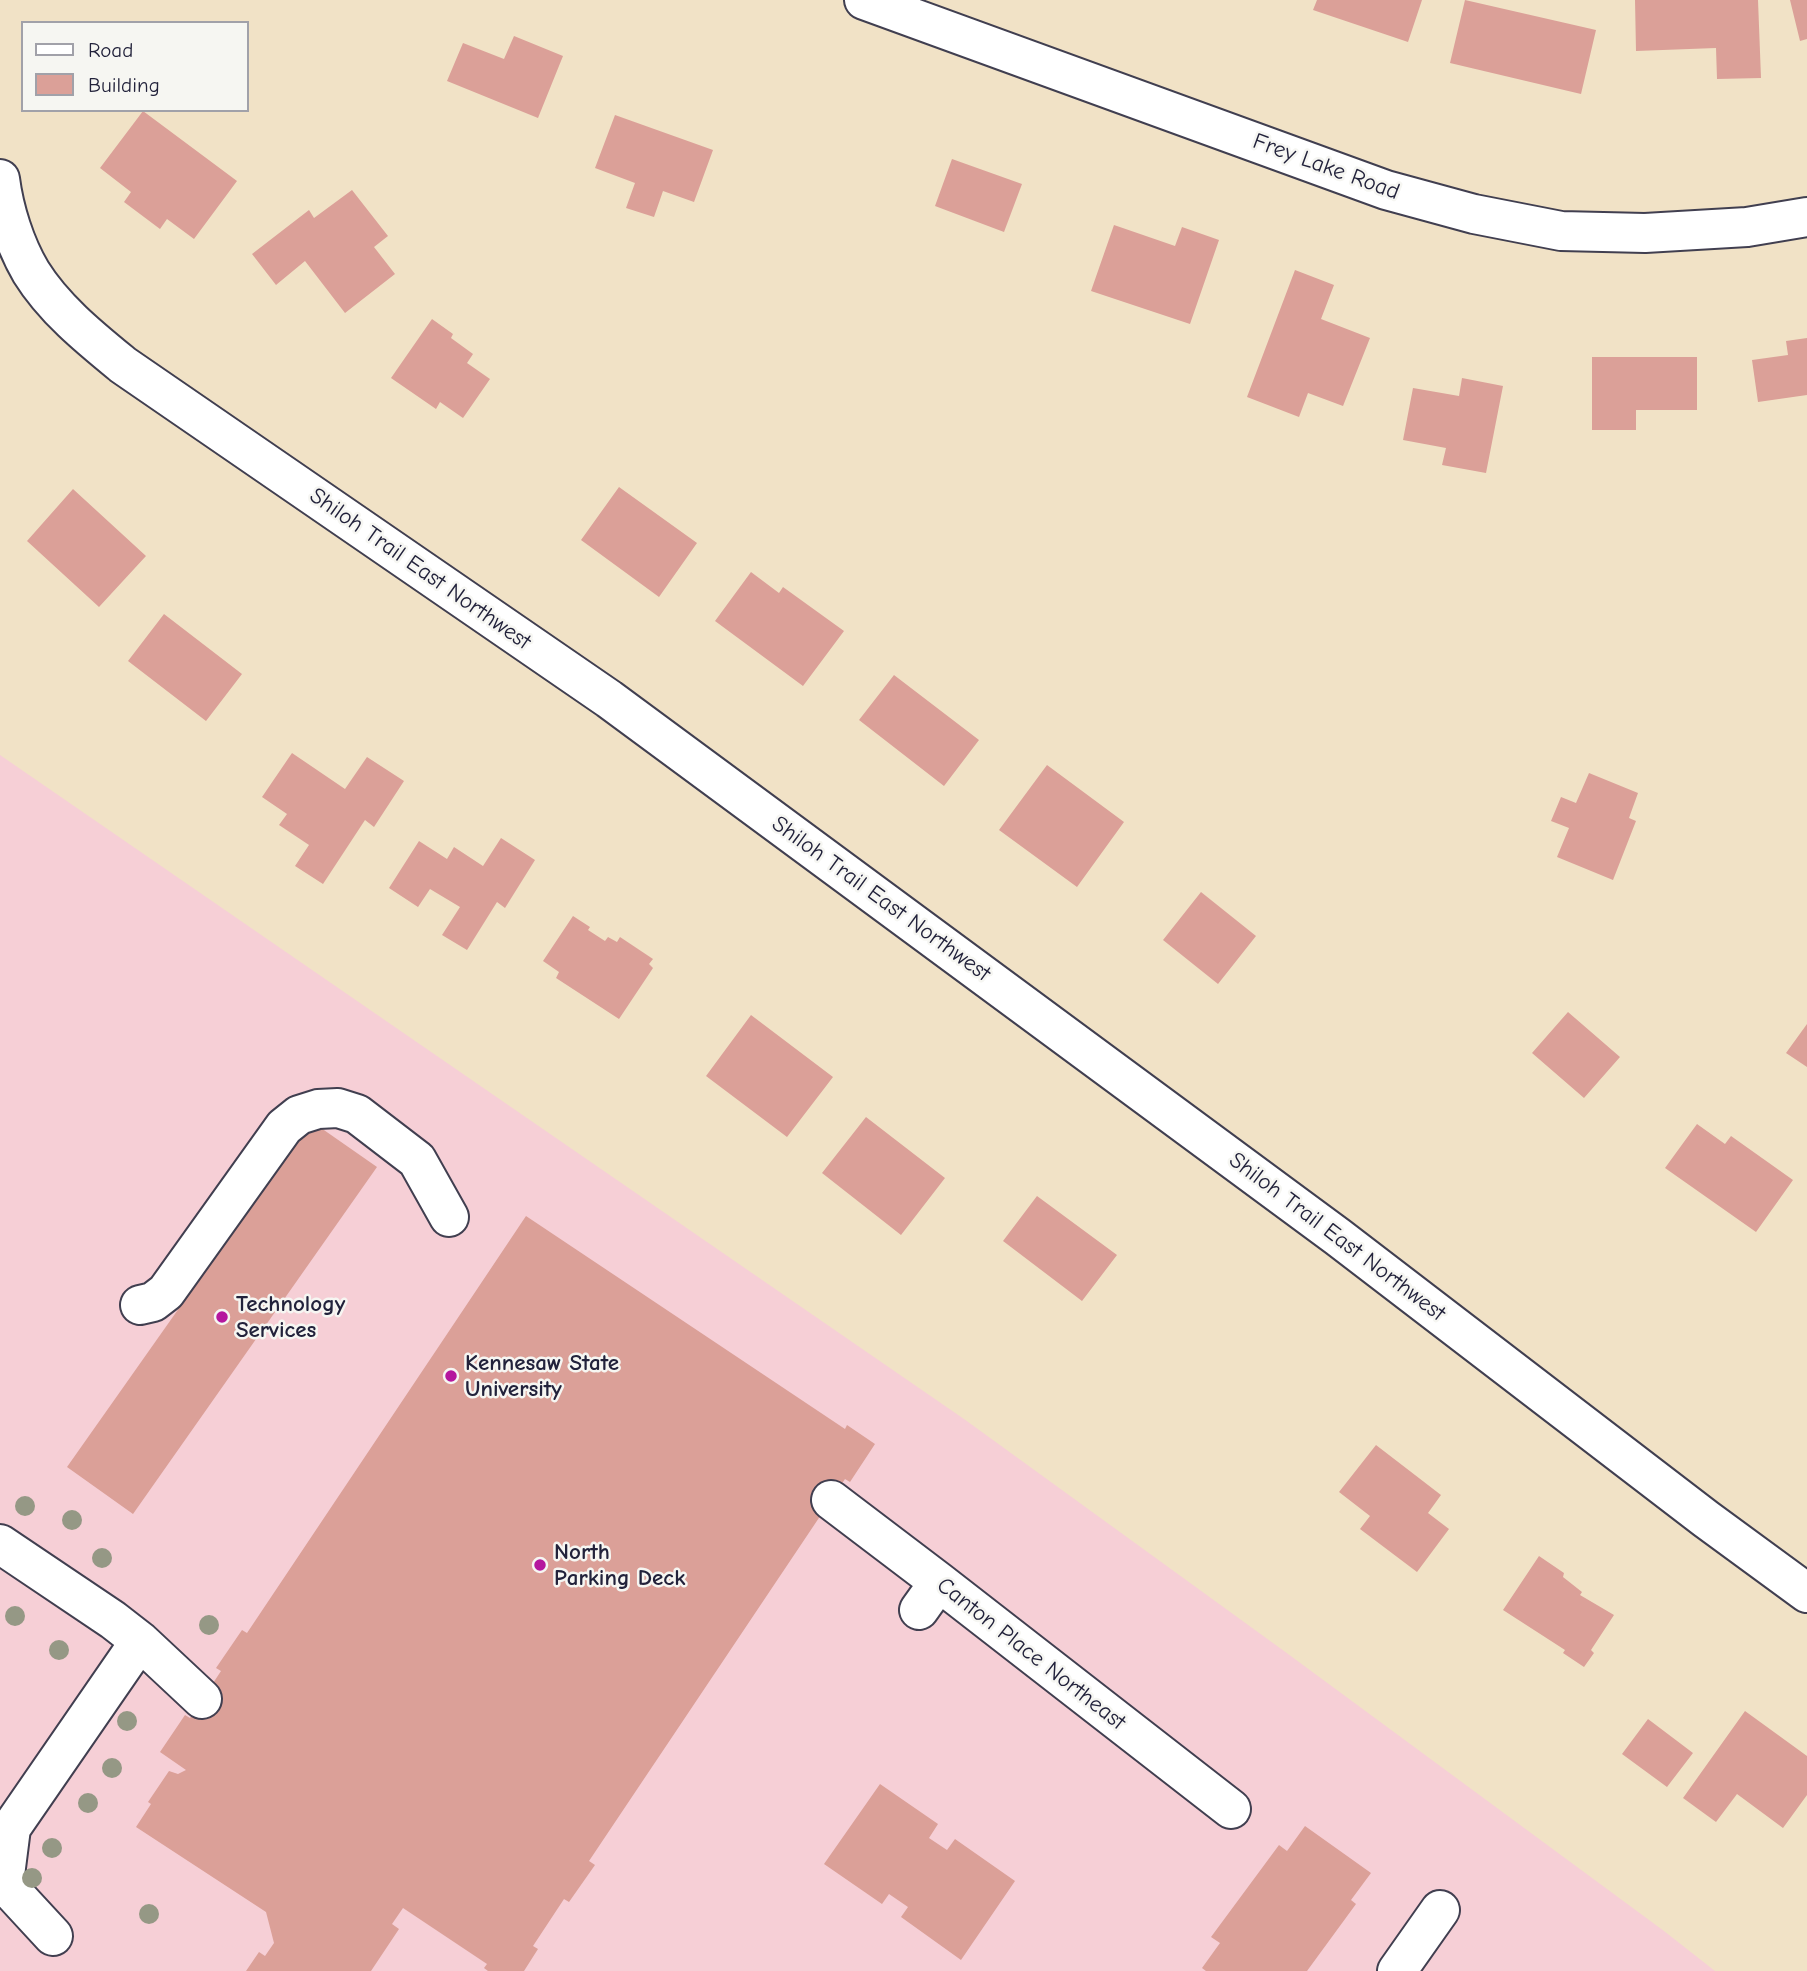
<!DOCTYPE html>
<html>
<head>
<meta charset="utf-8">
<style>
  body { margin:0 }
  #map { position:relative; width:1807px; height:1971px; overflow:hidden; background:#f1e2c6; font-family:"Comic Neue",sans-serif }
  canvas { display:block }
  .legend { position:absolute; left:21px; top:21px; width:228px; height:91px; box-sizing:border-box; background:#f6f6f2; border:2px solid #a1a1a9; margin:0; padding:9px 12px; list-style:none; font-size:21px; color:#22223b }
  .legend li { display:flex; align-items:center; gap:14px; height:35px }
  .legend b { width:35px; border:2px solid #a1a1a9 }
</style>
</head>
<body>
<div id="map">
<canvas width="1807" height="1971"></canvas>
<ul class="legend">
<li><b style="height:9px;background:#fff"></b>Road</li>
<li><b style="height:19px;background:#dba098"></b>Building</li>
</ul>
</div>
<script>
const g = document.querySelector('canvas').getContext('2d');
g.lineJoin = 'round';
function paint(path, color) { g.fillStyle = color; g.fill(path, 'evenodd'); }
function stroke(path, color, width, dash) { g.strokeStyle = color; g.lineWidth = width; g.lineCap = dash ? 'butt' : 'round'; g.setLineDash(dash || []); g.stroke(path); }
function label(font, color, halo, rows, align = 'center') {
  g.font = font + ' "Comic Neue",sans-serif'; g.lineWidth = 5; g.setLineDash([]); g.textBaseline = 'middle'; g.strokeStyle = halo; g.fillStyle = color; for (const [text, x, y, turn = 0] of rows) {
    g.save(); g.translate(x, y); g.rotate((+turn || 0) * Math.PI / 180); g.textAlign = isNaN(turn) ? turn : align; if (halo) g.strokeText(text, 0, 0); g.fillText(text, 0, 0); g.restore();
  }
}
const built = new Path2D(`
  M0 755 964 1419 1284 1651 1664 1931 1715 1971H0Z`);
const building = new Path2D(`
  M1317 0H1422L1408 42 1313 10Z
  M1465 0 1596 30 1581 94 1450 63Z
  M1635 0H1758L1761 78 1717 79 1716 48 1636 51Z
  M1790 0H1807V39L1800 41Z
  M514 36 563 56 538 118 447 81 463 43 504 59Z
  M143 111 237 181 194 239 167 219 160 229 124 202 131 192 100 168Z
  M615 115 713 150 694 202 663 191 654 217 626 208 635 183 595 168Z
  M952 159 1022 184 1004 232 935 206Z
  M352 190 388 236 374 247 395 274 345 313 305 261 276 285 252 254 309 210 314 218Z
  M1114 225 1175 246 1182 227 1219 240 1190 324 1091 291Z
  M1295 270 1334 285 1321 319 1370 338 1343 406 1308 393 1299 417 1247 397Z
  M432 319 453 334 451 338 473 354 467 363 490 379 463 418 440 402 436 409 391 378Z
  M1807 338V395L1758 402 1752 360 1788 355 1786 341Z
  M1592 357H1697V410H1636V430H1592Z
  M1462 378 1503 386 1486 473 1442 465 1446 448 1403 440 1413 388 1459 396Z
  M619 487 697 543 659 597 581 540Z
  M73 489 146 556 99 607 27 541Z
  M751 572 779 593 783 587 844 631 803 686 715 621Z
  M164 614 242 674 206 721 128 661Z
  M894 675 979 740 944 786 859 720Z
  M292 753 345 789 367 757 404 781 374 827 365 820 323 884 295 866 309 845 279 825 287 814 262 797Z
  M1047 765 1124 822 1077 887 999 830Z
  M1589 773 1638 793 1629 818 1636 821 1613 880 1557 857 1569 828 1551 821 1561 797 1576 803Z
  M501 838 535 860 505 908 497 902 467 950 442 935 460 907 430 889 418 907 389 888 419 841 447 859 454 847 483 866Z
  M1201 892 1256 936 1218 984 1163 940Z
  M573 916 590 927 588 930 605 941 608 937 617 942 620 937 653 959 649 964 653 968 619 1019 556 978 559 972 543 961Z
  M1568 1012 1620 1057 1584 1098 1532 1053Z
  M751 1015 833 1077 787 1137 706 1076Z
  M1807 1024V1067L1786 1053Z
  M866 1117 945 1178 901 1235 822 1173Z
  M311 1121 377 1167 133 1514 67 1467Z
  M1697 1124 1725 1144 1731 1136 1793 1180 1756 1232 1665 1168Z
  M1037 1196 1117 1255 1082 1301 1003 1241Z
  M526 1216 845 1429 847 1425 875 1444 850 1482 845 1479 589 1861 595 1865 569 1902 564 1899 533 1946 538 1949 524 1971H488L484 1968 487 1964 403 1908 392 1924 399 1929 371 1971H246L259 1952 265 1956 274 1943 266 1912 136 1827 151 1804 148 1802 169 1771 178 1774 186 1770 160 1752 185 1715 190 1718 221 1671 216 1668 242 1630 247 1633Z
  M1376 1445 1441 1495 1428 1513 1449 1529 1417 1572 1360 1529 1370 1516 1339 1492Z
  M1539 1556 1564 1573 1563 1577 1582 1592 1580 1595 1614 1615 1591 1650 1594 1653 1584 1667 1563 1653 1565 1650 1503 1610Z
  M1745 1711 1807 1756V1795L1783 1828 1737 1794 1716 1822 1683 1798Z
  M1648 1719 1693 1753 1667 1787 1622 1754Z
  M880 1784 938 1824 929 1838 947 1850 955 1839 1015 1881 961 1960 901 1917 908 1907 889 1894 882 1904 824 1864Z
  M1305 1826 1371 1873 1351 1900 1356 1904 1307 1971H1206L1202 1968 1220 1943 1211 1937 1279 1845 1287 1851Z`);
const minor = new Path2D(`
  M864 0 1386 190 1474 214 1561 231 1645 233 1747 227 1807 217
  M0 179C4 210 15 245 31 272 54 309 90 338 123 365L609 699 1338 1237 1706 1519 1807 1593
  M140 1305 153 1302 166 1292 284 1127 299 1115 318 1109 338 1108 357 1114 417 1160 449 1217
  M831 1500 939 1582 1231 1809
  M0 1544 113 1620 140 1641 202 1699
  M919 1610 939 1582
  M53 1936 4 1883 11 1828 140 1641
  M1397 1971 1440 1910`);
const trees = [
  [25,1506],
  [72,1520],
  [102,1558],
  [15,1616],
  [209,1625],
  [59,1650],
  [127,1721],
  [112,1768],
  [88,1803],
  [52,1848],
  [32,1878],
  [149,1914]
];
const markers = [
  [222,1317,7,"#b5179e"],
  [451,1376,7,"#b5179e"],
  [540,1565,7,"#b5179e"]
];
const streetNames = [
  ["Frey Lake Road",1326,167,20],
  ["Shiloh Trail East Northwest",420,569,35],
  ["Shiloh Trail East Northwest",881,899,36],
  ["Shiloh Trail East Northwest",1337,1237,37],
  ["Canton Place Northeast",1031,1654,38]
];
const poiNames = [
  ["Technology",236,1304],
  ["Services",236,1330],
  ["Kennesaw State",465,1363],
  ["University",465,1389],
  ["North",554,1552],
  ["Parking Deck",554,1578]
];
paint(built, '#f6cfd6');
paint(building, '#dba098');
stroke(minor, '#413f50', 42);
stroke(minor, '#fff', 38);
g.fillStyle = '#959885';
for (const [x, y] of trees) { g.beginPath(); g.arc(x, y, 10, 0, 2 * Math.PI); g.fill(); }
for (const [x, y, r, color] of markers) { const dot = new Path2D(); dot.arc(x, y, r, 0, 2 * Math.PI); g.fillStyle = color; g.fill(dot); stroke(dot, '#f6f6f2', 2.5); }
label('23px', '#22223b', '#f6f6f2', streetNames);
label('bold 23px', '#22223b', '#f6f6f2', poiNames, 'left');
</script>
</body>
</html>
